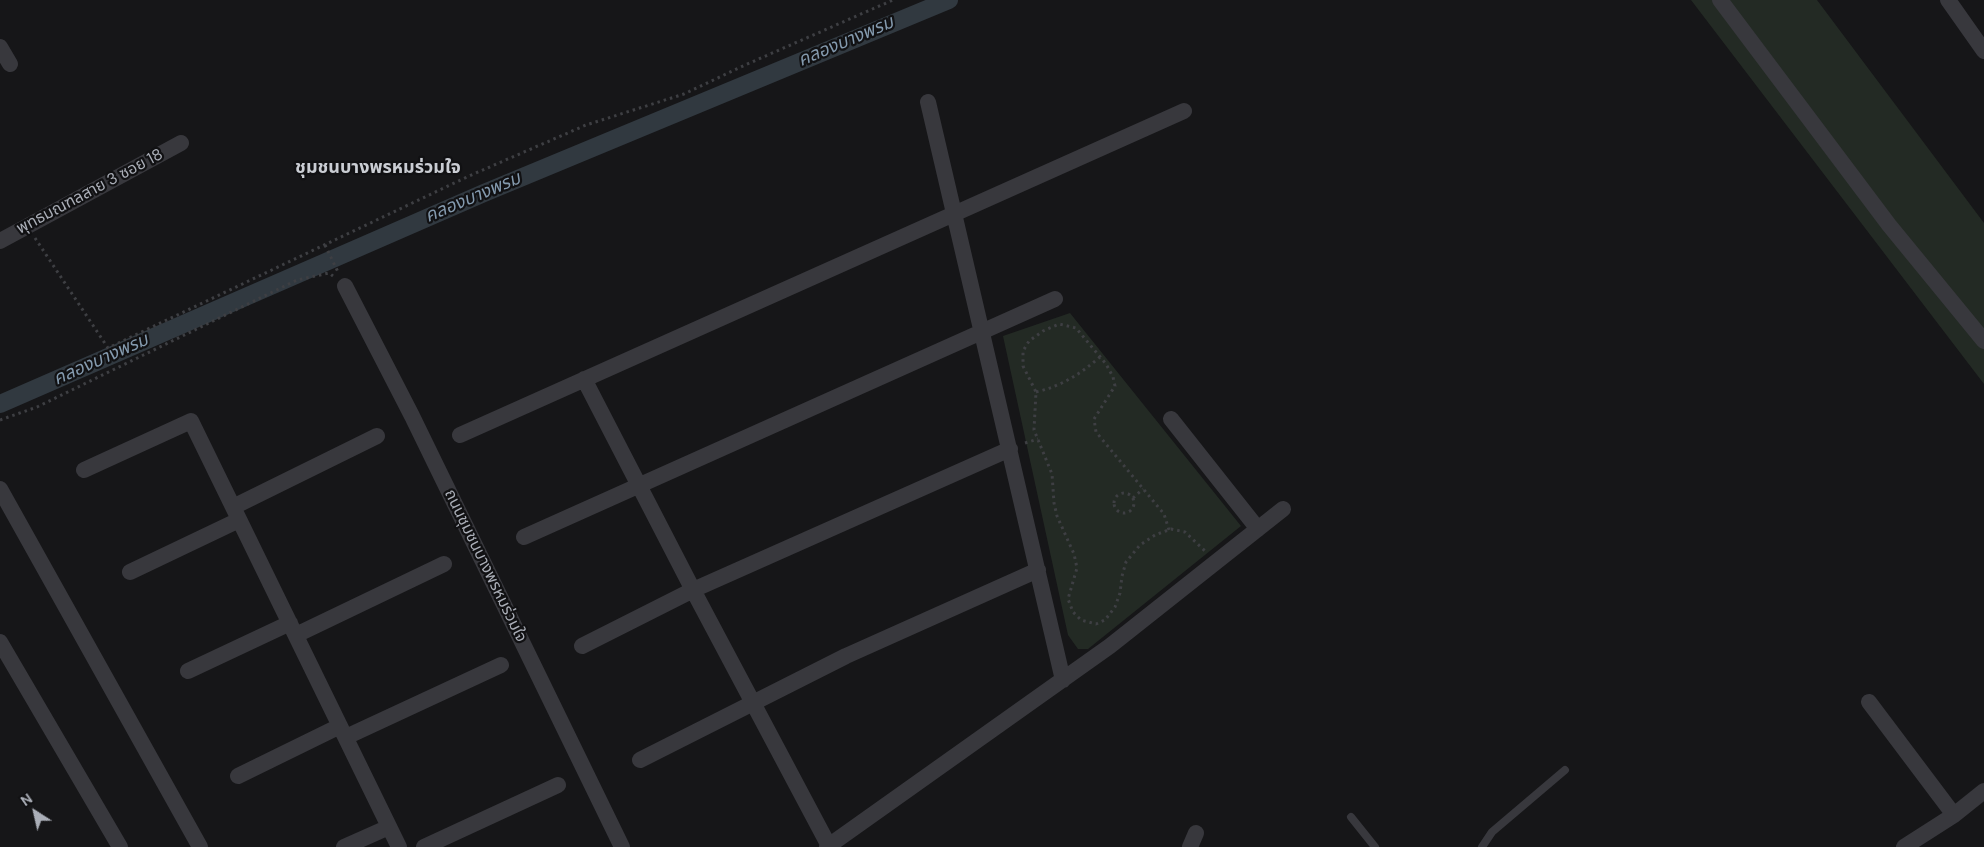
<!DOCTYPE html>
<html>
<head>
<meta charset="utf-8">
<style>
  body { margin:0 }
  #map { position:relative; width:1984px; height:847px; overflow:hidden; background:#161618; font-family:"DM Sans",sans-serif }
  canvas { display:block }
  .north { position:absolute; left:10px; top:787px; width:50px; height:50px; -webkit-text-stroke:4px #111113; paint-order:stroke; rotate:325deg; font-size:14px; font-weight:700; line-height:20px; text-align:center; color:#aaaeb7 }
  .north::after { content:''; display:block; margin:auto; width:18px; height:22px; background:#aaaeb7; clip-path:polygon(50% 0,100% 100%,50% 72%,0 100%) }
</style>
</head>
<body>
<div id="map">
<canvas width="1984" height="847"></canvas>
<div class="north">N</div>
</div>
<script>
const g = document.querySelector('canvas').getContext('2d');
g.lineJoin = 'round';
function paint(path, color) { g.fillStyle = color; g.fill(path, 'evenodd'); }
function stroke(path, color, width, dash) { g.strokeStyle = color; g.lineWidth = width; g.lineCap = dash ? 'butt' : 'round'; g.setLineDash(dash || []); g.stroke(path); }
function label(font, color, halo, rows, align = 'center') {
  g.font = font + ' "DM Sans","Noto Sans Thai",sans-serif'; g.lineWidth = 4.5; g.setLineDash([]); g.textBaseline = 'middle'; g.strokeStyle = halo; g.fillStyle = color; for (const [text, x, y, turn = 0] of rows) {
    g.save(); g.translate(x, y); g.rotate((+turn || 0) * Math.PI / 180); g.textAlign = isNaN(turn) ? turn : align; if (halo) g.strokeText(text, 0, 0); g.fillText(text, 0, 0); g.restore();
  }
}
const green = new Path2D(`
  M1691 0H1817L1984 223V384Z
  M1070 313 1241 526 1088 649H1078L1068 635 1003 336Z`);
const canal = new Path2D(`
  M0 404 484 193 949 0`);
const path = new Path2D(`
  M35 238 108 348 469 176 586 125 684 94 745 65 893 0
  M325 245 338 272
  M1036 392C1062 386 1080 374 1100 357
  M0 420 37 407 297 280 329 273 333 276
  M1025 443 1038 439
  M1114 503a10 10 0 1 1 20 0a10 10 0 1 1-20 0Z
  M1133 498 1143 489
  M1169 530 1164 514 1096 432 1094 419 1115 386 1113 377 1106 364 1076 328 1059 324 1043 331 1029 341 1023 351V366L1036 392 1034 430 1052 474 1054 503 1057 516 1074 554 1077 568 1068 599 1073 612 1081 620 1096 624 1105 620 1115 607 1120 593 1122 576 1126 562 1140 545 1155 535 1171 529 1185 532 1205 551`);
const service = new Path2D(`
  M1351 817 1375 847
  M1482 847 1492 832 1565 770`);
const minor = new Path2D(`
  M1720 0 1889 225 1984 341
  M1948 0 1984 51
  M0 47 10 64
  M928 102 1063 680
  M0 241 181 143
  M345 286 412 416 622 847
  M584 379 693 590 829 846
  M1171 419 1258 529
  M460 435 1184 111
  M84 470 191 421 399 847
  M0 489 200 847
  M233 507 377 436
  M524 537 1055 299
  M130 572 239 520
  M296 635 444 564
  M0 642 120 847
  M582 646 693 590 1010 449
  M188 671 290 623
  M1869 702 1954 815
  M346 737 501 665
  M640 760 846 656 1038 570
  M238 776 340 726
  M344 847 389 827
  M424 847 558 785
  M827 847 1110 646 1283 509
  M1190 847 1196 833
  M1904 847 1954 815 1984 791`);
const streetNames = [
  ["พุทธมณฑลสาย 3 ซอย 18",90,192,-28],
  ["ถนนชุมชนบางพรหมร่วมใจ",485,566,64]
];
const waterNames = [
  ["คลองบางพรม",846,42,-23],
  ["คลองบางพรม",473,198,-23],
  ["คลองบางพรม",101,360,-24]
];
const neighbourhoodNames = [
  ["ชุมชนบางพรหมร่วมใจ",378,168]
];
paint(green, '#232a24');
stroke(canal, '#313940', 18);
stroke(path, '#3e3f43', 3, [2.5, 4]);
stroke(service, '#38383d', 8);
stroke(minor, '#38383d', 16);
label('16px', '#aaaeb7', '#111113', streetNames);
label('italic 18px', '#849aae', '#111113', waterNames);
label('bold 18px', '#cacdd3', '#111113', neighbourhoodNames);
</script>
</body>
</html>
